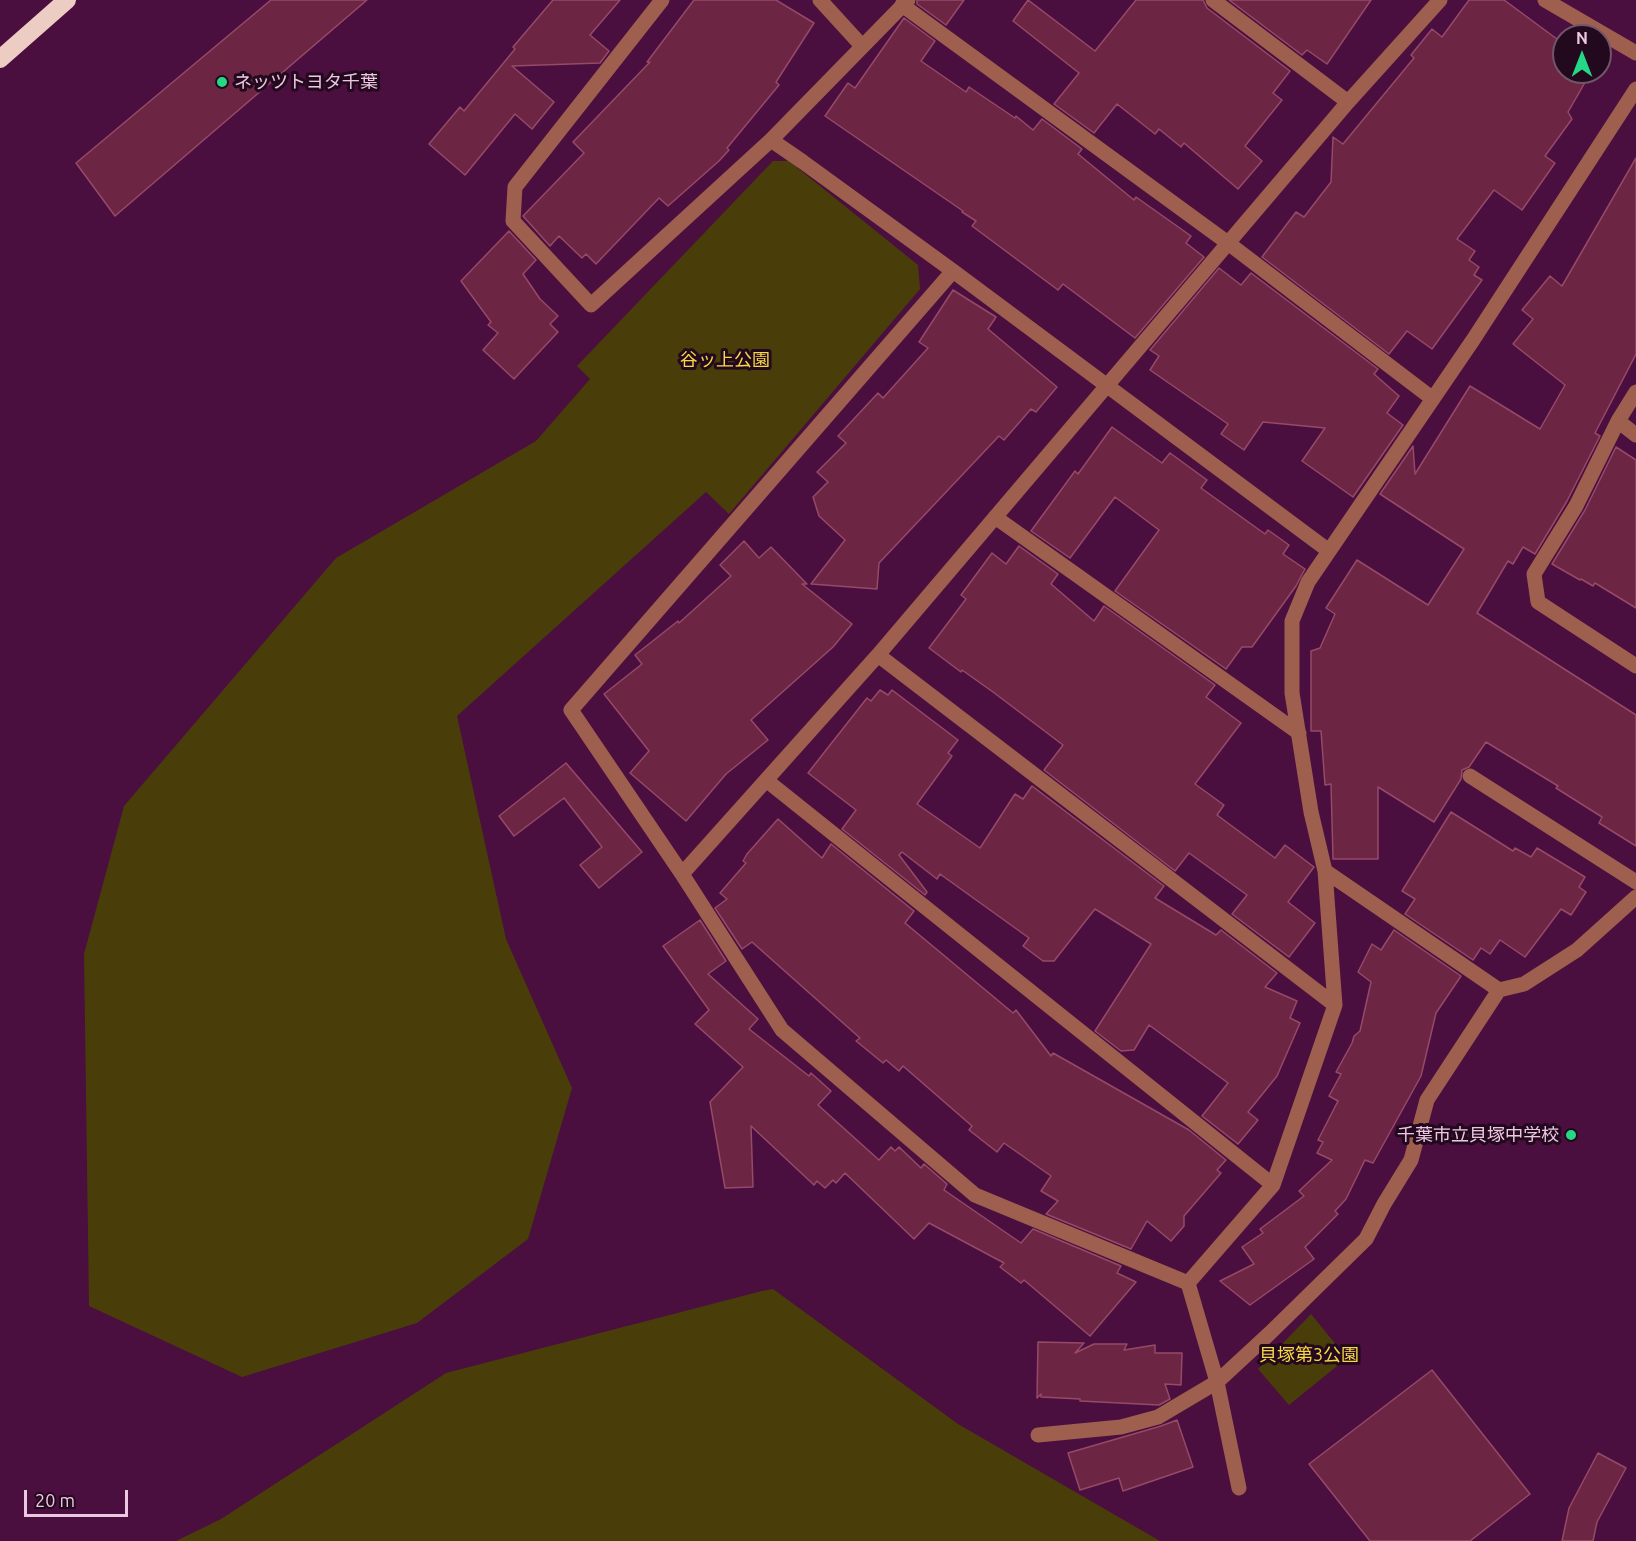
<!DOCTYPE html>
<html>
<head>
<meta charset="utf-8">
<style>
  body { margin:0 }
  #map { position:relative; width:1636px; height:1541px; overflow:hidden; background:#4a0e3f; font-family:Ubuntu,sans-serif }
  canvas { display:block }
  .north { position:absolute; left:1552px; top:24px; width:60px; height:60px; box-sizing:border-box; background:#23091d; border:2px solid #73556b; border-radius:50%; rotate:0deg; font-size:16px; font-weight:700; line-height:24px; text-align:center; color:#ecc7e1 }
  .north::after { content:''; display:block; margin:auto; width:21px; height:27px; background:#24d886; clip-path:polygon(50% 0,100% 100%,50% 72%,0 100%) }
  .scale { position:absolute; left:24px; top:1490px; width:104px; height:27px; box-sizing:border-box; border:3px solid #ecc7e1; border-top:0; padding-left:8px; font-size:18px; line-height:21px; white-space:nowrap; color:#ecc7e1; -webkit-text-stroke:4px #23091d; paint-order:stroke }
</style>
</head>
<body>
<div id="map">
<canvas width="1636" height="1541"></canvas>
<div class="north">N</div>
<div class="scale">20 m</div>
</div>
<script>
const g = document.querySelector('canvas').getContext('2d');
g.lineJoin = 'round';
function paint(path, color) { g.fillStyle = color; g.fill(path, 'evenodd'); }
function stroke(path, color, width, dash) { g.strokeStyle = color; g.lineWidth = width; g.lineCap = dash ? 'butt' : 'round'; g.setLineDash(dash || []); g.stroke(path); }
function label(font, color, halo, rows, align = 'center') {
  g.font = font + ' Ubuntu,"Noto Sans JP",sans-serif'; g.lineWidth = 6; g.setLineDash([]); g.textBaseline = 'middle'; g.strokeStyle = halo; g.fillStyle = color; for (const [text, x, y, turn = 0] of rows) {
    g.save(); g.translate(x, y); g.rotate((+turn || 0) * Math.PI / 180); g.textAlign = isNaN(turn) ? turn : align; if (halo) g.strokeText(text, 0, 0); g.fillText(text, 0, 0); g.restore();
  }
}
const green = new Path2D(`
  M773 161H789L918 265 920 289 729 514 706 492 457 716 506 939 572 1088 528 1239 417 1323 242 1377 89 1306 84 954 124 806 336 558 536 441 590 379 577 366Z
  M773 1289 958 1424 1160 1541H176L221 1519 446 1373 762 1291Z
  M1311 1314 1347 1358 1289 1405 1258 1369Z`);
const building = new Path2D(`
  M271 0H367L115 216 76 163Z
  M553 0H620L590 35 609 51 600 63 512 66 554 102 532 129 515 114 465 175 429 144 460 107 464 111 515 49 513 47Z
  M694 0H776L814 23 776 82 779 85 727 148 729 150 719 161 668 206 659 198 596 264 586 254 582 258 559 236 550 246 523 216 584 153 573 142 650 62H647Z
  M917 0H964L946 25 917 4Z
  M1028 0 1095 51 1136 0H1203L1207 8 1290 71 1273 93 1282 100 1245 146 1262 161 1238 189 1184 143 1181 147 1159 129 1155 134 1117 104 1094 133 1054 104 1079 73 1013 21Z
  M1229 0H1371L1327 64 1307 50 1302 55Z
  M1469 0H1504L1561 42 1564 36V72H1591L1568 112 1572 119 1545 156 1555 163 1522 210 1494 190 1457 239 1475 251 1469 260 1479 267 1474 275 1482 280 1432 349 1407 331 1389 354 1262 257 1296 212 1304 217 1331 182 1333 137 1343 144 1414 58 1411 55 1432 29 1442 37Z
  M904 18 935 41 921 61 966 92 969 87 1015 118 1016 116 1033 130 1042 119 1082 149 1078 154 1134 200 1136 197 1191 236 1186 243 1204 257 1135 338 1063 284 1058 290 972 226 976 221 962 212 963 211 825 116 848 83 855 88Z
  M1636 158V354L1595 433 1600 436 1567 501 1535 554 1523 547 1513 564 1508 561 1477 613 1636 715V846L1599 823 1602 817 1556 788 1558 786 1486 742 1469 767 1462 770 1461 779 1434 822 1378 787V859H1333L1331 784 1325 785 1321 731H1311V651L1320 648 1335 614 1326 608 1357 560 1428 605 1464 549 1380 494 1413 446 1415 474 1470 386 1540 429 1565 385 1513 344 1533 319 1522 310 1550 276 1562 286Z
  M509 231 536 260 523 274 540 299 558 316 550 324 558 332 514 379 483 350 498 333 488 325 491 322 461 281Z
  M1219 268 1241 285 1251 273 1378 369 1374 374 1399 396 1387 413 1403 425 1353 497 1302 461 1325 428 1263 422 1244 450 1221 434 1228 424 1150 370 1159 356 1150 350Z
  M953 290 996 317 988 329 1057 387 1036 412 1031 409 1004 440 999 436 879 563 877 589 811 584 845 540 819 516 813 497 828 482 817 472 846 443 838 436 878 393 883 398 928 348 919 342Z
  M1112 427 1162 463 1170 453 1207 480 1201 488 1265 534 1268 530 1289 545 1283 554 1305 569 1296 586 1252 647H1242L1226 669 1115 591 1159 530 1115 497 1070 558 1031 531 1075 471 1078 474Z
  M1616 447 1636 460V608L1595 583 1593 586 1581 579 1580 580 1552 564 1585 510Z
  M744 541 759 558 771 547 807 584H802L852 624 833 647 751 720 768 740 726 774 686 821 630 773 649 751 604 694 642 664 635 655 678 621 679 623 731 576 720 565Z
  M1019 546 1058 574 1051 584 1094 621 1104 606 1215 685 1206 697 1241 723 1195 784 1224 805 1217 815 1275 858 1285 845 1314 867 1288 902 1315 923 1289 957 1232 914 1247 895 1189 853 1175 871 1044 770 1063 745 993 692 962 670 961 672 929 648 966 599 961 595 992 553 1006 564Z
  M880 690 888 695 892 690 958 740 948 753 952 756 917 804 980 848 1015 794 1023 799 1032 786 1164 886 1155 898 1216 935 1221 930 1277 973 1265 987 1297 1001 1290 1018 1300 1023 1277 1076 1248 1112 1258 1120 1238 1144 1202 1116 1228 1083 1149 1025 1134 1050 1121 1051 1095 1031 1151 944 1095 909 1054 961H1043L1023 946 1029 938 940 874 937 879 902 852 899 855 927 892 925 895 842 829 856 810 808 773 867 698 871 701Z
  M566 763 642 852 599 888 580 865 602 847 564 798 514 836 499 816Z
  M1451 812 1513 851 1515 848 1531 857 1537 848 1585 877 1579 887 1586 892 1571 915 1561 909 1525 957 1500 940 1490 954 1481 948 1473 960 1405 914 1415 899 1402 891Z
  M778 819 822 858 831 844 914 911 905 923 1013 1013 1016 1010 1051 1056 1053 1053 1189 1130 1226 1160 1217 1170 1221 1173 1184 1216V1226L1171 1241 1147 1221 1131 1249 1046 1214 1058 1201 1041 1191 1051 1176 1004 1143 997 1152 969 1130 972 1126 903 1066 899 1071 886 1060 883 1063 856 1041 860 1038 752 942 742 949 715 908 727 899 720 893 746 863 743 861 747 854Z
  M700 920 726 961 708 974 758 1019 749 1029 809 1076 811 1073 831 1091 818 1105 879 1160 891 1147 895 1151 899 1147 921 1168 924 1164 947 1184 944 1190 1021 1243 1033 1229 1121 1266 1117 1273 1136 1282 1090 1336 1024 1280 1021 1283 1000 1267 1004 1263 929 1223 914 1239 845 1173 836 1183 833 1180 825 1188 817 1181 814 1185 751 1126 753 1187 725 1188 710 1102 743 1067 695 1024 709 1010 663 946Z
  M1394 930 1461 976 1436 1013 1421 1076 1373 1163 1365 1160 1346 1199 1335 1211 1338 1214 1305 1247 1314 1259 1250 1305 1220 1281 1254 1264 1242 1247 1263 1233 1260 1229 1304 1196 1299 1191 1332 1160 1317 1153 1323 1142 1318 1140 1338 1101 1329 1096 1341 1074 1336 1072 1352 1043 1354 1036 1360 1031 1371 982 1358 972 1372 944 1381 950Z
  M1038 1342 1084 1343 1075 1353 1094 1344H1127L1124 1350 1155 1345V1353H1182L1181 1385 1165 1384 1170 1399 1159 1405 1080 1401V1399L1041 1397V1394L1037 1398Z
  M1432 1370 1530 1494 1470 1541H1370L1309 1464Z
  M1177 1420 1193 1467 1123 1491 1119 1478 1080 1490 1068 1453 1161 1426Z
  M1598 1453 1626 1468 1597 1522 1593 1541H1562L1569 1508Z`);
const minor = new Path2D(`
  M662 0 515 187 513 221 591 305 771 140
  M820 0 862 46
  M908 0 771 140 803 162 953 271 1329 551
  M1213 0 1348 102
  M1545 0 1636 53
  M902 5 1228 243 1433 399
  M953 271 571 710 682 874 782 1030 975 1195 1188 1283
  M1636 392 1618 421 1636 435
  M1618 421 1576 506 1534 574 1538 602 1636 666
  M995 517 1299 733
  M878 655 1335 1005
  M1470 776 1636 882
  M766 780 1273 1185
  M1325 871 1499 990 1524 984 1577 950 1636 897
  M682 874 878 655 1348 102 1440 0
  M1188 1283 1273 1185 1335 1005 1325 871 1311 812 1292 693V621L1308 582 1473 340 1636 89
  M1188 1283 1217 1382 1239 1488
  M1038 1435 1121 1427 1158 1417 1217 1382 1270 1333 1366 1239 1384 1204 1411 1160 1427 1100 1499 990`);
const highway = new Path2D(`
  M0 59 67 0`);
const markers = [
  [222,82,6,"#24d886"],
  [1571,1135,6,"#24d886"]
];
const poiNames = [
  ["ネッツトヨタ千葉",234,82],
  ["千葉市立貝塚中学校",1559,1135,"right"]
];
const parkNames = [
  ["谷ッ上公園",725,360],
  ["貝塚第3公園",1309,1355]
];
paint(green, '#493e0a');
paint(building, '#6d2544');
stroke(building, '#964a68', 1.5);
stroke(minor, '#9e5f4e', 15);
stroke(highway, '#ecccc3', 18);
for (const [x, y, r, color] of markers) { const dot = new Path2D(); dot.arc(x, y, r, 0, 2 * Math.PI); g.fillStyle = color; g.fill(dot); stroke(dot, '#23091d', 2); }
label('18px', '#ecc7e1', '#23091d', poiNames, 'left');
label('18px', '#f7d743', '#23091d', parkNames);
</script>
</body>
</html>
